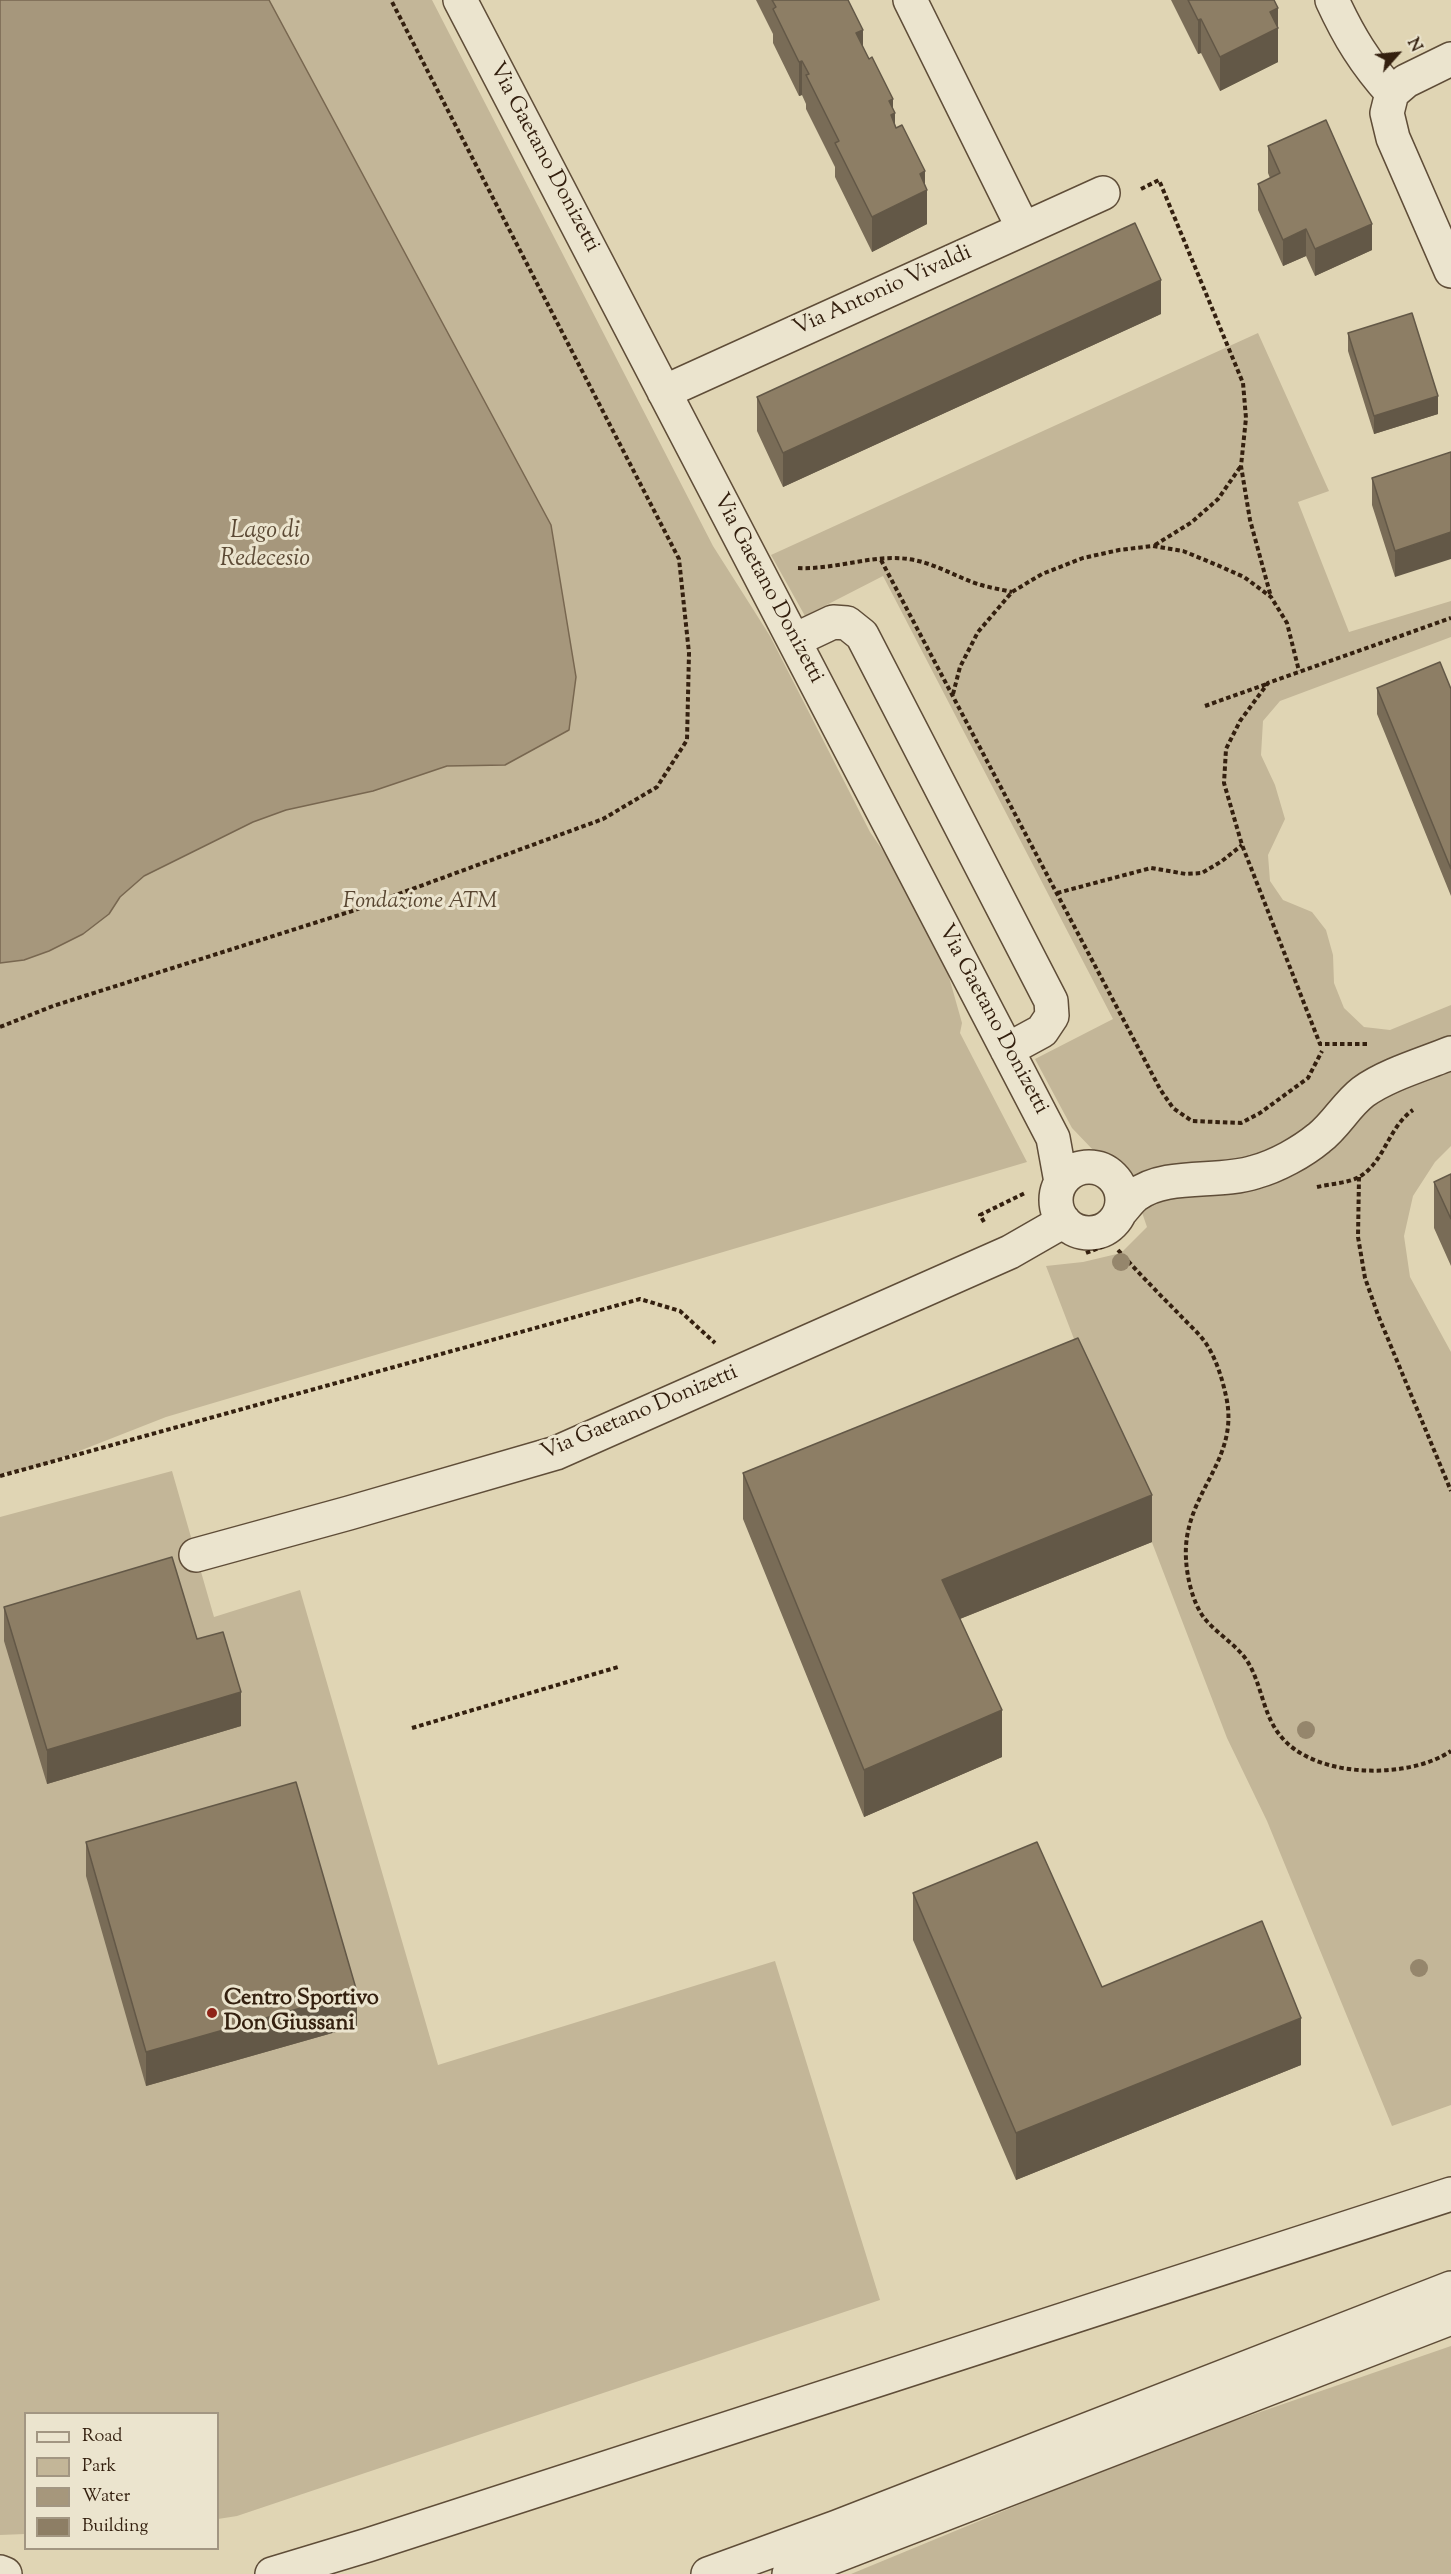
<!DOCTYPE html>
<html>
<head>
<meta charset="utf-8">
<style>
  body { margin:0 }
  #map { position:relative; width:1451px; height:2574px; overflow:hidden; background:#e0d5b4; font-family:"Sorts Mill Goudy",serif }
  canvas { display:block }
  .legend { position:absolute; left:24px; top:2412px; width:195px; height:138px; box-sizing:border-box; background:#ebe4ce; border:2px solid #a29682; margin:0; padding:8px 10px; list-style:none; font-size:18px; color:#34200f }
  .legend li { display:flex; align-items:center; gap:12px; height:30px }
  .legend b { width:30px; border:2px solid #a29682 }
  .north { position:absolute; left:1367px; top:24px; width:60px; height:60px; -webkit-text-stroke:4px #ebe4ce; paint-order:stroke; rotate:63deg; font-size:16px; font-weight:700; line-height:24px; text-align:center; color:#34200f }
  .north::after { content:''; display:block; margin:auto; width:21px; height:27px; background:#34200f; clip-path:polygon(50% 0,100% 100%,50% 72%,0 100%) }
</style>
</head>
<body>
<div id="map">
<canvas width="1451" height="2574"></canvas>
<ul class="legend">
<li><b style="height:8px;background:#ebe4ce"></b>Road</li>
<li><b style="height:16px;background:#c3b698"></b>Park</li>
<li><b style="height:16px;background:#a6977c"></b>Water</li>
<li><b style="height:16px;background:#8d7e65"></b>Building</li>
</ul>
<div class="north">N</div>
</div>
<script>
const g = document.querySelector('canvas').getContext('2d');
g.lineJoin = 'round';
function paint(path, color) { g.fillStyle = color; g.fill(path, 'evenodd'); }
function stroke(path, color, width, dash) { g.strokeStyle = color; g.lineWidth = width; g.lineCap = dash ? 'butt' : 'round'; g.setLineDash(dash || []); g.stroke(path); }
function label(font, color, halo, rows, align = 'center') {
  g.font = font + ' "Sorts Mill Goudy",serif'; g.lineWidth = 6; g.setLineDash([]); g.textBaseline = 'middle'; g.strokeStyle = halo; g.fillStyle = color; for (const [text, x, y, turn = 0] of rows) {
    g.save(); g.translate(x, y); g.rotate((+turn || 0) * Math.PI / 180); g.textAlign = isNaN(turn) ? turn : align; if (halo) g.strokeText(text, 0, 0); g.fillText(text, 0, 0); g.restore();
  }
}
const green = new Path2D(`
  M0 0H432L713 546 770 636 870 832 934 924 962 1023 960 1033 1027 1162 166 1417 41 1466 0 1474Z
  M1258 333 1329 491 1298 502 1349 632 1451 601V637L1280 701 1263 721 1261 755 1275 785 1285 819 1268 855 1270 881 1283 900 1312 912 1326 930 1333 955 1334 983 1344 1008 1364 1027 1390 1030 1451 1005V1146L1435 1162 1413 1196 1404 1236 1410 1277 1451 1352V2105L1392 2126 1267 1821 1227 1738 1046 1266 1083 1262 1121 1253 1147 1227 1136 1195 1121 1168 1094 1151 1072 1128 1035 1059 1113 1019 883 576 805 616 771 555Z
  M172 1471 214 1617 300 1590 438 2065 775 1961 880 2300 237 2516 218 2519V2414H26L25 2534 0 2535V1517Z
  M1451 2346V2574H851L1156 2448Z`);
const water = new Path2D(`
  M0 0H269L551 525 576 677 569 730 505 765 447 766 373 791 286 810 253 822 144 876 120 897 109 914 83 934 49 951 24 960 0 963Z`);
const path = new Path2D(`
  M1141 189 1159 180 1243 383 1246 418 1241 466 1250 520 1271 597
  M1155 545 1192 522 1218 499 1241 466
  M881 560 1160 1089 1173 1108 1192 1121 1241 1123 1260 1113 1308 1078 1322 1051
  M798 568C835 570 872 554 908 559 931 562 951 574 972 582 985 587 999 589 1012 592
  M953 694 960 667 978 632 1012 592 1042 574 1083 558 1119 550 1153 546 1183 551 1217 565 1244 577 1271 597 1287 623 1299 671
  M1205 706 1267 684
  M1057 893 1151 868 1186 874 1202 873 1222 861 1242 845
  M0 1027 53 1006 352 911 505 855 603 819 657 787 687 740 689 653 679 559 391 0
  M1367 1044H1320L1242 845 1224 783 1226 749 1240 721 1268 683 1451 618
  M1359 1177 1358 1237 1365 1278 1378 1315 1451 1491
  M1317 1187C1330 1184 1348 1183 1359 1177 1385 1162 1388 1127 1413 1110
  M984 1222 980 1215 1025 1193
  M1118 1250C1137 1271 1157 1292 1177 1312 1186 1322 1197 1331 1205 1342 1216 1358 1222 1378 1226 1396 1241 1462 1182 1493 1186 1559 1187 1578 1193 1604 1205 1619 1218 1635 1239 1646 1249 1664 1262 1687 1263 1713 1279 1734 1312 1779 1408 1780 1451 1751
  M1086 1253 1104 1246
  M0 1476 640 1299 680 1311 715 1343
  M412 1728 618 1667`);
const minor = new Path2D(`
  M460 0 1053 1138 1061 1182
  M910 0 1023 228
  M1332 0C1349 37 1365 63 1392 93
  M1392 93 1387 113 1393 138 1451 271
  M1392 93 1406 81 1451 59
  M664 392 1103 193
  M795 640 833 622 847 623 862 635 1051 1001 1052 1016 1042 1031 1007 1050
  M1056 1200a33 33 0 1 1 66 0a33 33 0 1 1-66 0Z
  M1120 1212C1125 1207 1130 1199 1136 1195 1166 1172 1219 1184 1255 1172 1277 1166 1302 1152 1319 1138 1336 1125 1346 1105 1363 1092 1386 1075 1424 1064 1451 1053
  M196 1555 349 1513 556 1453 1010 1252 1064 1221
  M0 2572 5 2574
  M272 2574 368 2545 1451 2194
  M708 2574 837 2527 1451 2288
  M789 2574 1451 2318`);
const trees = [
  [1121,1262],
  [1306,1730],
  [1419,1968]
];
const wall = new Path2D(`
  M756 0H848L863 47 893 110 895 125 925 185 927 224 872 252 835 177V167L806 109V104L802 95 799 96 773 43V34Z
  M1171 0H1274L1278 26V62L1220 91 1201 53 1198 54Z
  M1268 146 1372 250 1315 276 1306 256 1283 266 1258 210V184L1270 178 1268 173Z
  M1161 314 783 487 757 431V397Z
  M1348 333 1438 414 1374 434 1348 351Z
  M1451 452 1395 577 1372 505V478Z
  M1377 688 1451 689V896L1377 714Z
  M1451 1174V1266L1434 1228V1182Z
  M743 1473 1152 1542 960 1619 1002 1757 864 1817 743 1519Z
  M4 1607 197 1639 241 1726 47 1784 4 1641Z
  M86 1842 357 2026 146 2086 86 1876Z
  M913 1893 1102 1987 1301 2065 1016 2180 913 1940Z`);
const shadedWall = new Path2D(`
  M1278 8V62L1220 91V57L1270 12Z
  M1201 19V53L1198 54V20Z
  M863 30V64L856 33Z
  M802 61V95L799 96V62Z
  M893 99V114L895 113V147L889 101Z
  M925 171V191L927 190V224L872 252V217L920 174Z
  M1372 224V250L1315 276V249Z
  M1306 229V256L1283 266V240Z
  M1161 280V314L783 487V453Z
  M1438 396V414L1374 434V416Z
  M1451 532V559L1395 577V551Z
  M1152 1495V1542L942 1626V1580Z
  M241 1692V1726L47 1784V1750Z
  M1002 1710V1757L864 1817V1770Z
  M357 1992V2026L146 2086V2052Z
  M1301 2018V2065L1016 2180V2133Z`);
const building = new Path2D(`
  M772 0H848L863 30 856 33 869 59 872 57 893 99 889 101 895 113 891 115 896 128 902 125 925 171 920 174 927 190 872 217 835 143 839 141 806 75 809 74 802 61 799 62 773 9 776 7Z
  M1188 0H1274L1278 8 1270 12 1278 28 1220 57 1201 19 1198 20Z
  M1326 120 1372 224 1315 249 1306 229 1283 240 1258 184 1280 173 1268 146Z
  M1135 223 1161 280 783 453 757 397Z
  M1412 313 1438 396 1374 416 1348 333Z
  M1451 452V532L1395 551 1372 478Z
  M1440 662 1451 689V869L1377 688Z
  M1451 1174V1219L1434 1182Z
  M1078 1338 1152 1495 942 1580 1002 1710 864 1770 743 1473Z
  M172 1557 197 1639 223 1632 241 1692 47 1750 4 1607Z
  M296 1782 357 1992 146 2052 86 1842Z
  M1037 1842 1102 1987 1262 1921 1301 2018 1016 2133 913 1893Z`);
const markers = [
  [212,2013,6,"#8f2418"]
];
const streetNames = [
  ["Via Gaetano Donizetti",543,158,62],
  ["Via Antonio Vivaldi",883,292,-24],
  ["Via Gaetano Donizetti",767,589,62],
  ["Via Gaetano Donizetti",992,1020,62],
  ["Via Gaetano Donizetti",640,1414,-23]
];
const parkNames = [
  ["Fondazione ATM",420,903]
];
const poiNames = [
  ["Centro Sportivo",224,2000],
  ["Don Giussani",224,2025]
];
const waterNames = [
  ["Lago di",265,533],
  ["Redecesio",265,561]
];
paint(green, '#c3b698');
paint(water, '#a6977c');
stroke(water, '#786750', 1.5);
stroke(minor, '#5f4d38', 36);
stroke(path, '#34200f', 4, [4.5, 3]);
stroke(minor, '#ebe4ce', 33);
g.fillStyle = '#95866c';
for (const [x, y] of trees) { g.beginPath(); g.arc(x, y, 9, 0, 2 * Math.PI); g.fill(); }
paint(wall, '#796c57');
paint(shadedWall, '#635847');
paint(building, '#8d7e65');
stroke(building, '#635847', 1.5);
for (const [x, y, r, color] of markers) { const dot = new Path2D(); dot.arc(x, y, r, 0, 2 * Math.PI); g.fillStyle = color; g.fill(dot); stroke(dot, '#ebe4ce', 2); }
label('22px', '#34200f', '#ebe4ce', streetNames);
label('italic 22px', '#584631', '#ebe4ce', parkNames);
label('bold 22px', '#34200f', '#ebe4ce', poiNames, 'left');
label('italic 24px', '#5c4a35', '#ebe4ce', waterNames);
</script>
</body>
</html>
